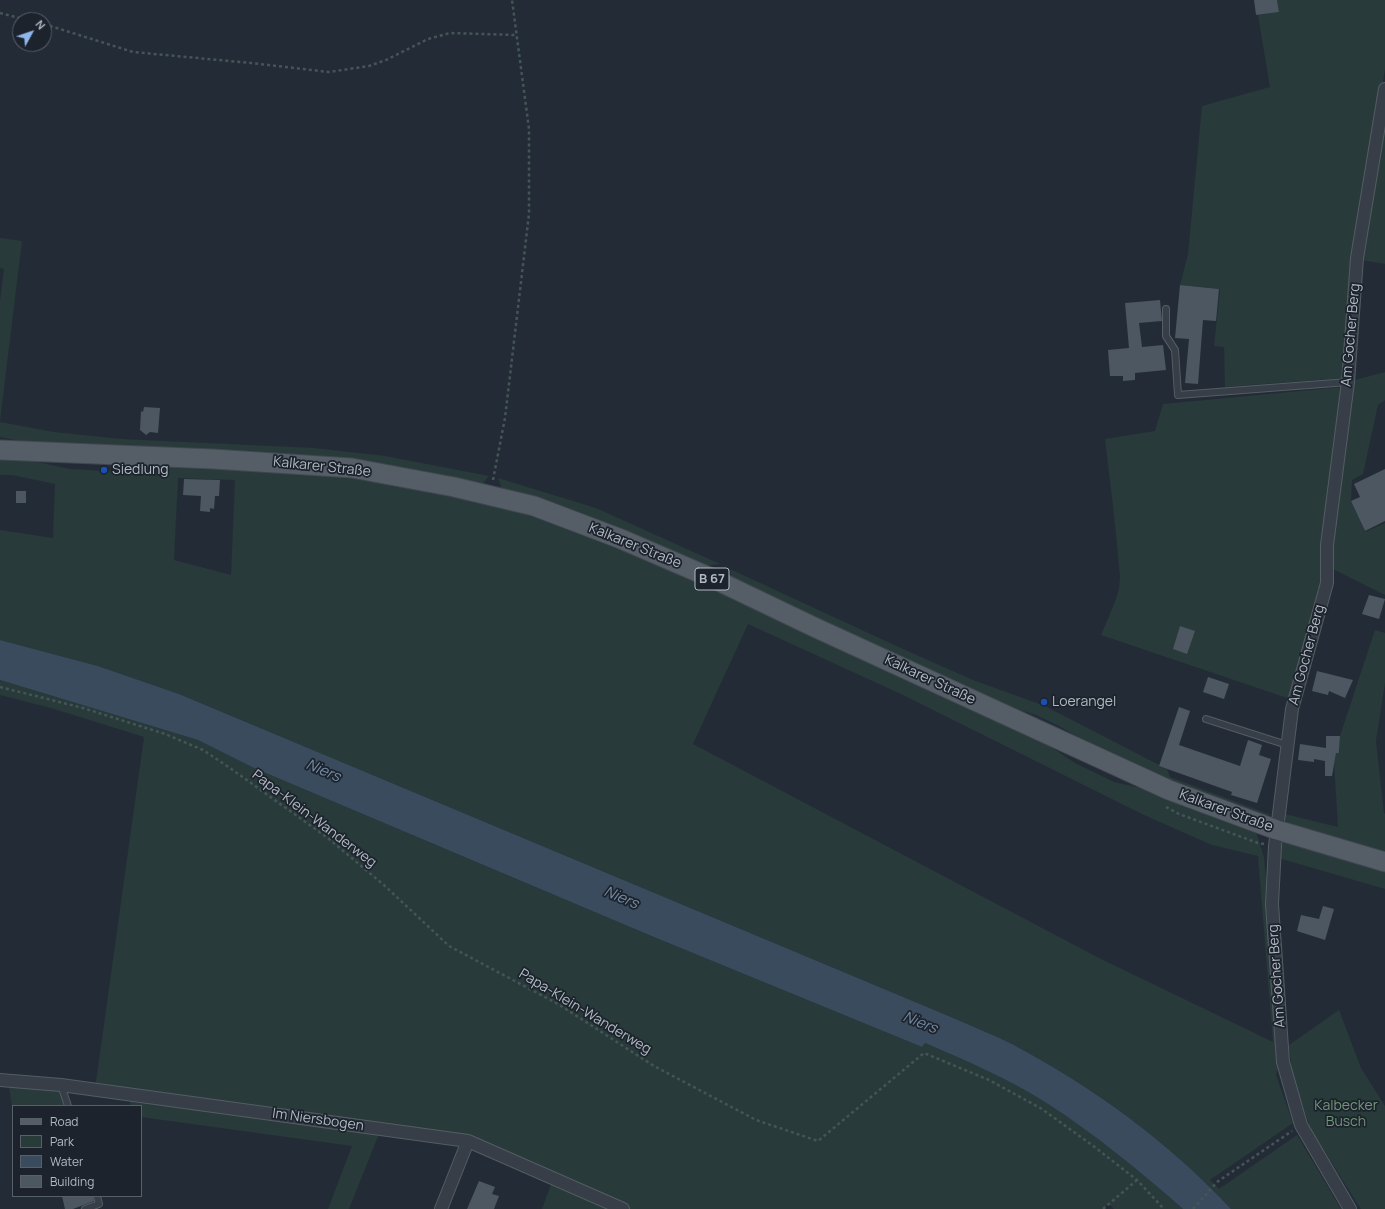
<!DOCTYPE html>
<html>
<head>
<meta charset="utf-8">
<style>
  body { margin:0 }
  #map { position:relative; width:1385px; height:1209px; overflow:hidden; background:#232c36; font-family:Manrope,sans-serif }
  canvas { display:block }
  .legend { position:absolute; left:12px; top:1105px; width:130px; height:92px; box-sizing:border-box; background:#1c232c; border:1px solid #585f68; margin:0; padding:5px 7px; list-style:none; font-size:12px; color:#b1b9c3 }
  .legend li { display:flex; align-items:center; gap:8px; height:20px }
  .legend b { width:20px; border:1px solid #585f68 }
  .north { position:absolute; left:12px; top:12px; width:40px; height:40px; box-sizing:border-box; background:#1c232c; border:1px solid #585f68; border-radius:50%; rotate:50deg; font-size:11px; font-weight:700; line-height:16px; text-align:center; color:#b1b9c3 }
  .north::after { content:''; display:block; margin:auto; width:14px; height:18px; background:#8eb6ec; clip-path:polygon(50% 0,100% 100%,50% 72%,0 100%) }
</style>
</head>
<body>
<div id="map">
<canvas width="1385" height="1209"></canvas>
<ul class="legend">
<li><b style="height:5px;background:#555d67"></b>Road</li>
<li><b style="height:11px;background:#283a39"></b>Park</li>
<li><b style="height:11px;background:#3a4b5e"></b>Water</li>
<li><b style="height:11px;background:#4c5762"></b>Building</li>
</ul>
<div class="north">N</div>
</div>
<script>
const g = document.querySelector('canvas').getContext('2d');
g.lineJoin = 'round';
function paint(path, color) { g.fillStyle = color; g.fill(path, 'evenodd'); }
function stroke(path, color, width, dash) { g.strokeStyle = color; g.lineWidth = width; g.lineCap = dash ? 'butt' : 'round'; g.setLineDash(dash || []); g.stroke(path); }
function label(font, color, halo, rows, align = 'center') {
  g.font = font + ' Manrope,sans-serif'; g.lineWidth = 3.5; g.setLineDash([]); g.textBaseline = 'middle'; g.strokeStyle = halo; g.fillStyle = color; for (const [text, x, y, turn = 0] of rows) {
    g.save(); g.translate(x, y); g.rotate((+turn || 0) * Math.PI / 180); g.textAlign = isNaN(turn) ? turn : align; if (halo) g.strokeText(text, 0, 0); g.fillText(text, 0, 0); g.restore();
  }
}
const green = new Path2D(`
  M1277 0H1385V69L1373 142 1344 378 1225 387 1224 347 1214 346 1220 289 1180 285 1188 254 1202 106 1270 87 1258 15 1279 12Z
  M1385 112V264L1361 260Z
  M0 238 22 241 0 421V301L4 269 0 268Z
  M1385 372V400L1378 405 1363 474 1352 480 1351 501 1365 532 1385 523V595L1333 569 1332 547 1351 381Z
  M1343 387 1321 584 1318 602 1296 668 1290 699 1101 635 1115 602 1119 589 1120 576 1114 515 1105 439 1155 431 1163 404Z
  M0 422 54 432 121 439 314 448 385 456 489 476 482 485 383 464 277 454 35 444 0 437Z
  M0 459 32 461 70 469 106 471 138 465 280 471 348 477 440 492 508 508 585 533 670 570 776 618 1048 745 1075 763 1114 782 1145 789 1256 832 1264 857 1275 979 1280 1062 1276 1075 1293 1123 1210 1180 1219 1189 1297 1135 1341 1209H1231C1169 1142 1093 1087 1012 1044 992 1034 971 1026 951 1017L179 694 98 666 0 640V530L53 538 55 484 12 475H0ZM178 478 235 480 231 575 174 560ZM748 624 903 695 1144 815 1212 845 1258 856 1273 1042 1099 958 693 744Z
  M498 478 596 508 720 564 704 566 591 517 502 489Z
  M730 569 892 644 973 680 1045 706 1159 765V766L1167 769 1170 777 1271 815 1262 816 1170 782 1097 749 1061 727 1036 715 997 703 732 579Z
  M1375 630 1385 633V683L1376 741 1384 813 1385 814V854L1290 826 1286 821 1285 814 1338 827 1334 762 1336 753H1340V736Z
  M0 680 198 740 254 768 649 935 922 1047 925 1043C966 1061 1010 1079 1048 1104 1096 1135 1141 1171 1183 1209H1114L1109 1204 1103 1209H542L553 1179 468 1141 381 1129 349 1209H328L352 1146 141 1117V1106H130L129 1094 95 1089 144 737 51 708 0 695Z
  M1285 841 1385 871V889L1275 857 1278 850Z
  M1339 1010 1361 1068 1385 1106V1209H1361L1357 1203 1310 1128 1292 1072 1289 1045Z
  M8 1080 61 1085 68 1106H13V1113Z`);
const water = new Path2D(`
  M0 640 98 666 179 694 951 1017C971 1026 992 1034 1012 1044 1093 1087 1169 1142 1231 1209H1183C1140 1171 1096 1135 1048 1104 1010 1079 966 1061 925 1043L922 1047 649 935 254 768 198 740 0 680Z`);
const building = new Path2D(`
  M1254 0H1277L1279 12 1256 15Z
  M1180 285 1219 289 1216 321 1203 320 1198 384 1185 383 1189 339 1175 338Z
  M1160 300 1162 321 1139 323 1142 347 1163 345 1166 370 1135 373V380L1123 381V376H1110L1108 350 1129 348 1125 303Z
  M144 407 160 408 158 433 150 432 146 435 140 430 141 411 143 412Z
  M1385 469V521L1365 531 1351 501 1360 497 1354 484Z
  M184 479 220 480 219 496H215L214 509 210 508V512L200 511 201 496 183 495Z
  M16 491H26V503H16Z
  M1369 595 1385 599 1379 619 1362 614Z
  M1180 626 1195 631 1187 654 1173 649Z
  M1317 671 1353 680 1345 698 1329 691 1328 695 1312 691Z
  M1208 677 1229 684 1224 699 1203 692Z
  M1179 707 1190 711 1179 745 1240 766 1248 740 1262 745 1259 755 1271 759 1257 803 1231 795 1232 792 1159 766Z
  M1326 736H1340L1339 753H1336L1332 776H1325V761L1314 759V762L1298 760 1300 744 1326 748Z
  M1323 906 1334 909 1325 940 1297 931 1301 915 1319 919Z
  M479 1181 495 1187 492 1194 499 1196 494 1209H467Z
  M62 1196H93L94 1201 73 1209H65Z`);
const path = new Path2D(`
  M0 13 27 20
  M44 24 133 52 251 63 329 72 369 66 386 60 428 39 450 33 515 35
  M493 480 505 418 529 214V129L512 0
  M0 687 83 708 165 734 203 750 230 768 329 839 385 886 449 946 558 1004 654 1066 756 1120 818 1141 924 1053 989 1080 1042 1109 1092 1145 1137 1180 1164 1209
  M1166 807 1179 814 1258 843 1264 844
  M1103 1209 1137 1180
  M1193 1209 1217 1182 1292 1131`);
const service = new Path2D(`
  M1166 309V336L1175 350 1178 395 1348 382
  M1206 719 1287 745
  M61 1085 68 1106
  M85 1209 99 1204 97 1196`);
const minor = new Path2D(`
  M0 1080 61 1085 468 1141 623 1209
  M441 1209 468 1141
  M1350 1209 1301 1125 1283 1062 1272 904 1275 846 1292 709 1327 583V545L1348 382 1357 258 1385 89`);
const primary = new Path2D(`
  M0 450 213 459 352 468 454 487 534 506 621 539 716 580 814 627 1169 790 1277 830 1385 862`);
const markers = [
  [104,470,4,"#1a4fb4"],
  [1044,702,4,"#1a4fb4"]
];
const shields = [
  [712,579,34]
];
const shieldNames = [
  ["B 67",712,579]
];
const streetNames = [
  ["Am Gocher Berg",1351,335,-85],
  ["Kalkarer Straße",322,467,6],
  ["Kalkarer Straße",635,546,22],
  ["Am Gocher Berg",1307,655,-75],
  ["Kalkarer Straße",930,680,25],
  ["Kalkarer Straße",1226,811,20],
  ["Papa-Klein-Wanderweg",314,819,37],
  ["Am Gocher Berg",1277,976,-94],
  ["Papa-Klein-Wanderweg",585,1012,31],
  ["Im Niersbogen",318,1120,8]
];
const poiNames = [
  ["Siedlung",112,470],
  ["Loerangel",1052,702]
];
const parkNames = [
  ["Kalbecker",1346,1106],
  ["Busch",1346,1122]
];
const waterNames = [
  ["Niers",323,771,23],
  ["Niers",621,898,23],
  ["Niers",920,1023,22]
];
paint(green, '#283a39');
paint(water, '#3a4b5e');
paint(building, '#4c5762');
stroke(service, '#545c65', 8);
stroke(minor, '#545c65', 14);
stroke(primary, '#404750', 21);
stroke(path, '#455557', 2.5, [3, 3]);
stroke(service, '#373e47', 6);
stroke(minor, '#373e47', 12);
stroke(primary, '#555d67', 19);
for (const [x, y, r, color] of markers) { const dot = new Path2D(); dot.arc(x, y, r, 0, 2 * Math.PI); g.fillStyle = color; g.fill(dot); stroke(dot, '#1c232c', 1.5); }
for (const [x, y, w] of shields) { const box = new Path2D(); box.roundRect(x - w / 2, y - 11, w, 22, 3); g.fillStyle = '#1c232c'; g.fill(box); stroke(box, '#b1b9c3', 1); }
label('bold 13px', '#b1b9c3', null, shieldNames);
label('14px', '#b1b9c3', '#1c232c', streetNames);
label('14px', '#b1b9c3', '#1c232c', poiNames, 'left');
label('14px', '#729679', '#1c232c', parkNames);
label('italic 15px', '#758ba4', '#1c232c', waterNames);
</script>
</body>
</html>
